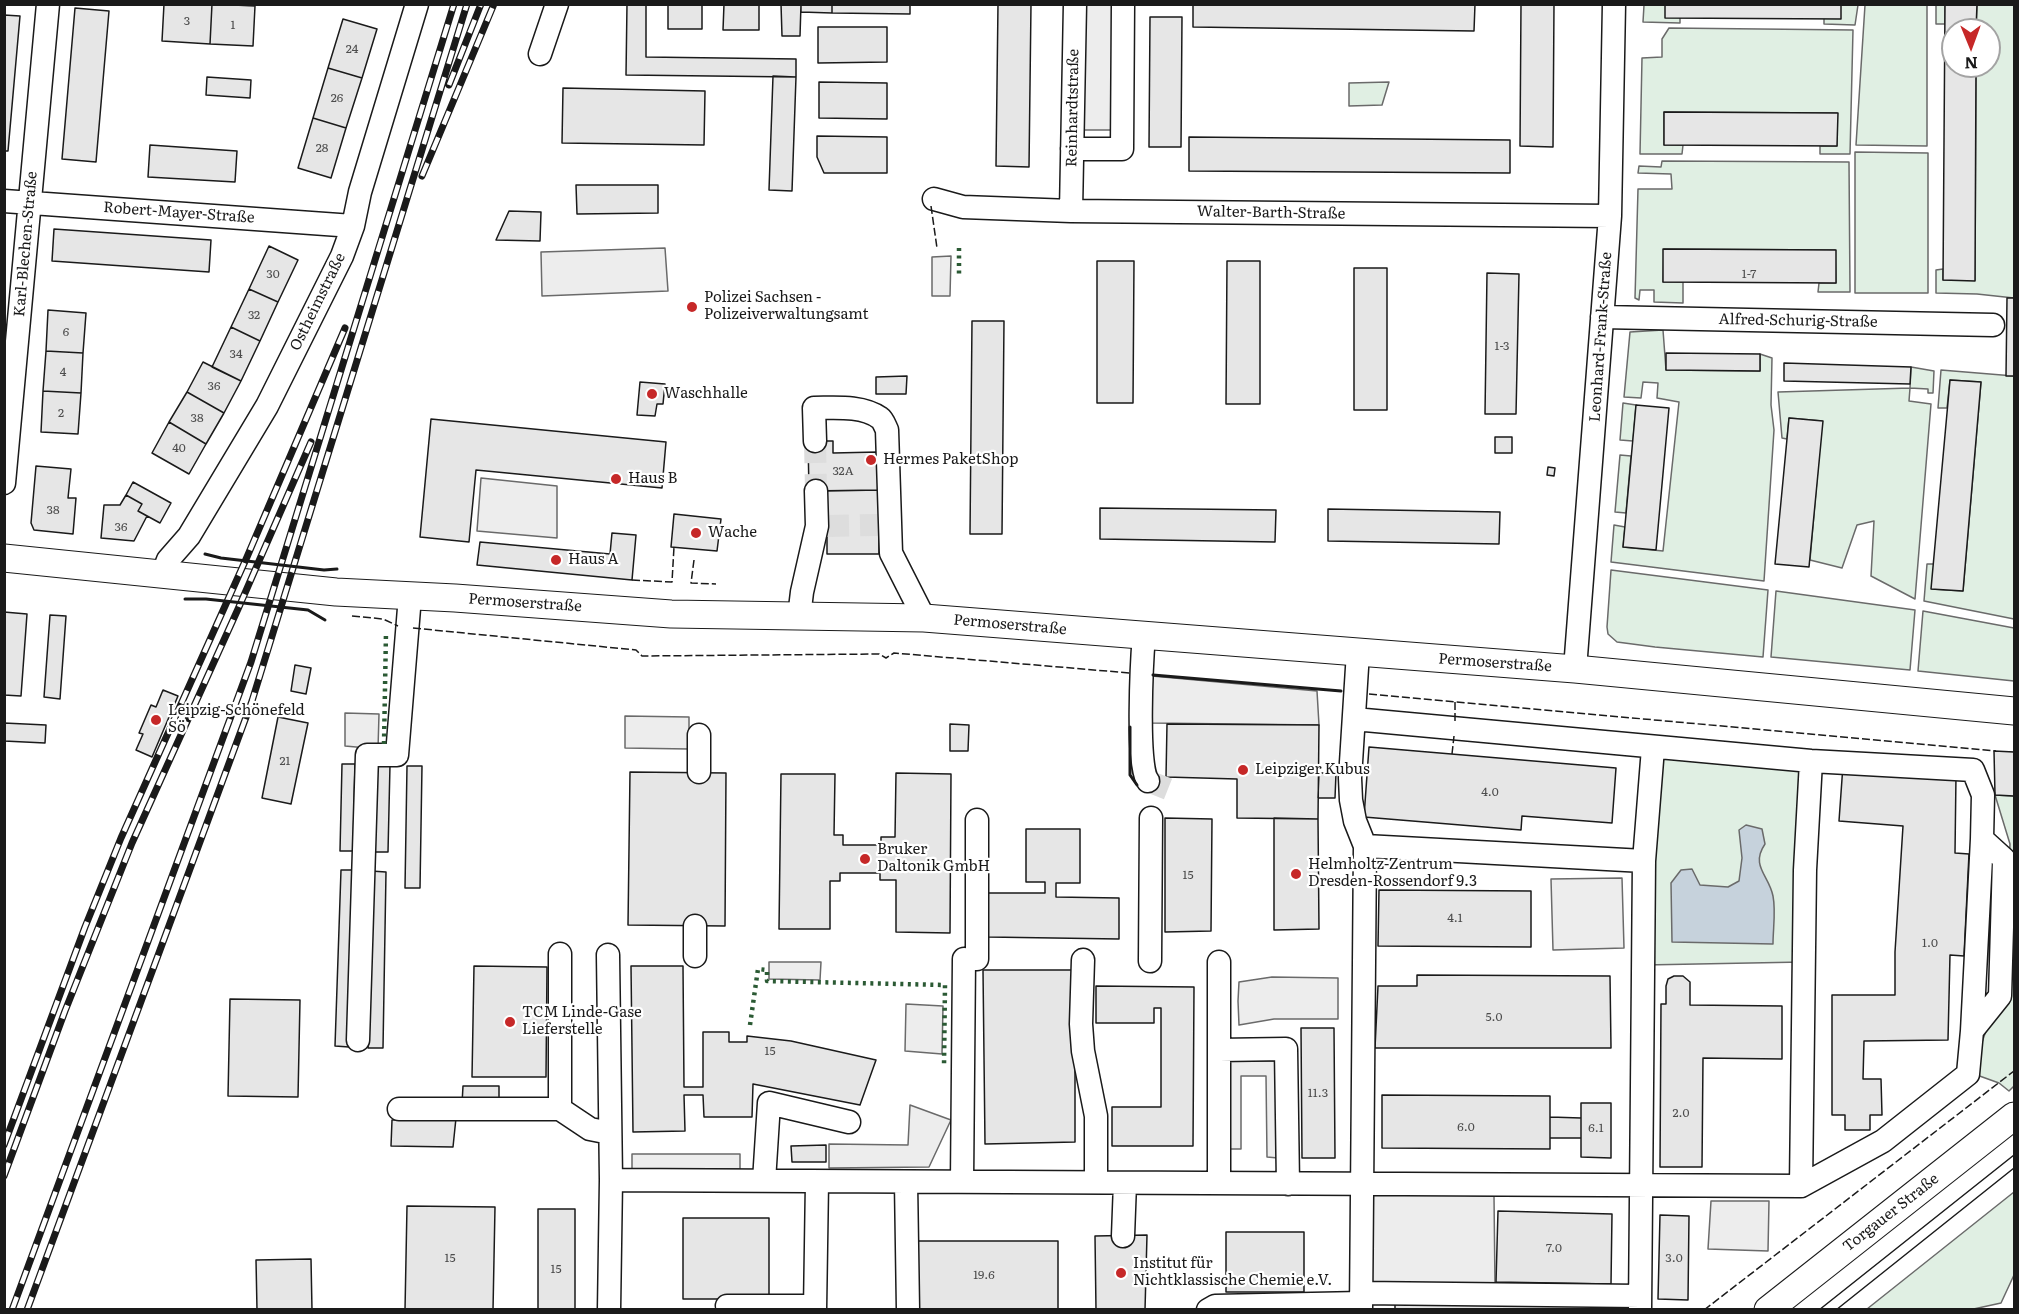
<!DOCTYPE html>
<html>
<head>
<meta charset="utf-8">
<style>
  body { margin:0 }
  #map { position:relative; width:2019px; height:1314px; overflow:hidden; background:#fff; font-family:Literata,serif }
  canvas { display:block }
  .frame { position:absolute; inset:0; border:6px solid #1a1a1a; pointer-events:none }
  .north { position:absolute; left:1941px; top:18px; width:60px; height:60px; box-sizing:border-box; background:#fff; border:2px solid #a3a3a3; border-radius:50%; rotate:179deg; font-size:16px; font-weight:700; line-height:24px; text-align:center; color:#1a1a1a }
  .north::after { content:''; display:block; margin:auto; width:21px; height:27px; background:#c62828; clip-path:polygon(50% 0,100% 100%,50% 72%,0 100%) }
</style>
</head>
<body>
<div id="map">
<canvas width="2019" height="1314"></canvas>
<div class="frame"></div>
<div class="north">N</div>
</div>
<script>
const g = document.querySelector('canvas').getContext('2d');
g.lineJoin = 'round';
function paint(path, color) { g.fillStyle = color; g.fill(path, 'evenodd'); }
function stroke(path, color, width, dash) { g.strokeStyle = color; g.lineWidth = width; g.lineCap = dash ? 'butt' : 'round'; g.setLineDash(dash || []); g.stroke(path); }
function label(font, color, halo, rows, align = 'center') {
  g.font = font + ' Literata,serif'; g.lineWidth = 4.5; g.setLineDash([]); g.textBaseline = 'middle'; g.strokeStyle = halo; g.fillStyle = color; for (const [text, x, y, turn = 0] of rows) {
    g.save(); g.translate(x, y); g.rotate((+turn || 0) * Math.PI / 180); g.textAlign = isNaN(turn) ? turn : align; if (halo) g.strokeText(text, 0, 0); g.fillText(text, 0, 0); g.restore();
  }
}
const green = new Path2D(`
  M1644 5H1665L1680 18V23L1643 22Z
  M1841 5H1858L1855 25 1824 24V19Z
  M1865 5H1927V146L1856 145Z
  M1936 5H1945V24H1936Z
  M1977 5H2014V298L1977 294 1936 293V270L1943 269V280H1975L1976 66H1989V30H1976Z
  M1669 28 1853 30 1850 154H1820V146H1837V113L1664 112V145H1683L1682 154H1640L1642 58 1662 57V39Z
  M1389 82 1382 105 1349 106V83Z
  M1855 152 1928 153V293H1855Z
  M1662 161 1849 162 1850 292H1818L1819 283H1836L1835 250 1664 249 1663 282H1683V303L1654 302V290H1640L1639 300 1635 298 1638 189H1672L1671 174 1638 173 1639 166 1661 167Z
  M1663 330 1666 370 1760 371V354L1772 358 1771 405 1774 430 1764 581 1611 562 1614 525 1625 527 1623 547 1663 551 1679 402 1657 398 1658 383 1643 382 1641 398 1624 397 1630 332Z
  M1911 367 1934 371 1933 393H1928V389L1910 388 1909 401 1931 404 1915 599 1871 576 1874 521 1857 525 1842 568 1810 560 1822 421 1789 418 1787 439 1782 438 1778 392 1910 388Z
  M1941 370 2014 376V619L1924 601 1927 564H1934L1932 589 1963 591 1981 382 1950 380 1947 408H1938Z
  M1623 403 1636 405 1633 441 1620 440Z
  M1620 455 1631 456 1626 513 1615 512Z
  M1611 570 1768 590 1763 657 1655 647 1617 642 1608 634 1607 627Z
  M1776 591 1915 610 1910 670 1771 657Z
  M1923 611 2014 628V681L1918 671Z
  M1653 748 1811 761 1803 962 1644 965Z
  M1995 795 2014 796V1086L2009 1091 1999 1083 1974 1074C1980 1045 1987 1022 2003 998L2010 844Z
  M2014 1192V1275L2001 1303 1969 1310 1867 1309Z`);
const parking = new Path2D(`
  M1081 5H1113L1112 130H1080Z
  M665 248 668 291 542 296 541 252Z
  M951 256 950 296H932V257Z
  M481 478 557 486V538L477 531Z
  M1152 676 1317 691 1319 725 1152 723Z
  M345 713 379 714 378 749 345 746Z
  M625 716 689 717V749L625 748Z
  M1622 878 1624 948 1553 950 1551 879Z
  M769 962H821L820 980 769 979Z
  M1272 977 1338 978V1019H1274L1239 1025 1238 1001 1239 982Z
  M906 1004 943 1006 942 1054 905 1051Z
  M1226 1061H1278V1158L1267 1157 1266 1076H1241V1149H1226Z
  M910 1105 951 1120 929 1167 829 1168V1144L908 1145Z
  M632 1154H740V1169H632Z
  M1377 1193 1494 1196 1495 1286 1368 1285 1370 1197Z
  M1711 1201H1769L1768 1251 1708 1249Z`);
const water = new Path2D(`
  M1746 825 1762 829 1765 844C1750 866 1769 875 1773 896 1776 911 1773 929 1773 944L1672 942 1671 883 1681 870 1692 869 1700 885 1728 887 1739 881 1742 858 1739 830Z`);
const building = new Path2D(`
  M164 4H212L210 44 162 41Z
  M212 4 255 6 253 46 210 44Z
  M627 4H646V57L796 59V77L626 75Z
  M668 4H702V29H668Z
  M724 4H759V30H723Z
  M781 4H801L800 36H782Z
  M801 4H832V13L801 12Z
  M832 4H910V14L832 13Z
  M998 4H1031L1029 167 996 166Z
  M1193 4H1475L1474 31 1193 27Z
  M1521 4H1554L1553 147 1520 146Z
  M1665 4H1841V19L1665 18Z
  M1945 4H1977L1976 30H1953V66H1976L1975 281 1943 280Z
  M75 8 109 11 96 162 62 159Z
  M4 15 20 16 8 151H4Z
  M1150 17H1182L1181 147H1149Z
  M343 19 377 29 362 78 328 68Z
  M818 27H887V62L818 63Z
  M328 68 362 78 346 128 313 118Z
  M773 76 796 77 792 191 769 190Z
  M207 77 251 80 250 98 206 95Z
  M819 82 887 83V119L819 118Z
  M563 88 705 91 704 145 562 143Z
  M1664 112 1838 113 1837 146 1664 145Z
  M313 118 346 128 331 178 298 168Z
  M817 136 887 137V173H824L817 157Z
  M1189 137 1510 140V173L1189 171Z
  M150 145 237 151 235 182 148 177Z
  M576 185H658V213L577 214Z
  M509 211 541 212 540 241 496 240Z
  M54 229 211 240 209 272 52 261Z
  M269 246 298 260 278 302 249 289Z
  M1663 249 1836 250V283L1663 282Z
  M1097 261H1134L1133 403H1097Z
  M1227 261H1260V404H1226Z
  M1354 268H1387V410H1354Z
  M1487 273 1519 274 1516 414H1485Z
  M249 289 278 302 260 341 231 327Z
  M2007 298H2014V376H2006Z
  M48 310 86 313 83 353 46 351Z
  M972 321H1004L1002 534H970Z
  M231 327 260 341 241 381 212 367Z
  M46 351 83 353 81 393 43 391Z
  M1666 353 1760 354V371L1666 370Z
  M203 362 241 381 224 413 187 392Z
  M1784 363 1911 367 1910 384 1784 381Z
  M907 376 906 394H876V377Z
  M1950 380 1981 382 1963 591 1931 589Z
  M640 382 665 384 663 404H657L655 416 637 415Z
  M43 391 81 393 78 434 41 432Z
  M187 392 224 413 206 444 169 422Z
  M1636 405 1669 408 1656 550 1623 547Z
  M1789 418 1823 421 1809 567 1775 564Z
  M431 419 666 442 662 488 476 470 469 542 420 537Z
  M169 422 206 444 189 474 152 453Z
  M1495 437H1512V453H1495Z
  M808 441H833V453L878 452 879 490 809 491Z
  M36 466 71 469 68 498H76L73 534 34 530 31 523Z
  M1548 467 1555 468 1554 476 1547 475Z
  M133 482 171 503 160 523 138 511 142 504 126 495Z
  M879 490V554H827V491Z
  M126 495 142 504 138 511 147 516 134 541 101 538 104 505H120Z
  M1100 508 1276 510 1275 542 1100 539Z
  M1328 509 1500 512 1499 544 1328 541Z
  M674 514 721 519 717 551 671 547Z
  M612 533 636 535 632 580 477 565 480 542 610 554Z
  M4 612 27 614 21 696 4 695Z
  M50 615 66 616 60 699 44 697Z
  M295 665 311 668 306 694 291 691Z
  M163 690 178 696 152 757 136 750 143 734 139 733 151 705 156 707Z
  M278 717 308 723 291 804 262 798Z
  M4 723 46 725 45 743 4 741Z
  M950 724 969 725 968 751H950Z
  M1167 724 1319 725 1318 819 1237 818V779L1166 777Z
  M1369 747 1616 768 1612 823 1522 816 1521 830 1364 817Z
  M1994 751 2014 752V796L1995 795Z
  M342 764H355L353 851H340Z
  M375 765H390L388 852H372Z
  M1843 765 1956 775 1955 853 1969 854 1964 956 1950 955 1948 1040 1864 1041 1863 1079H1881L1882 1115H1870V1130H1845V1115H1832V995H1895V952L1903 826 1839 821Z
  M407 766H422L420 888H405Z
  M630 772 726 773 725 926 628 925Z
  M896 773 951 774 950 933 896 932V880H880V873H840V881H830V929H779L781 774H835L834 835H843V845H881V837H895Z
  M1319 773H1336L1335 798H1318Z
  M1165 818 1212 819 1211 931 1165 932Z
  M1274 818 1318 819 1319 929 1274 930Z
  M1026 829H1080V883H1056V897L1119 898V939L988 937V893H1045V882H1026Z
  M341 870H356L349 1047 335 1046Z
  M371 871 386 872 383 1048H368Z
  M1379 890 1531 891V947L1378 946Z
  M474 966 547 967 546 1077H472Z
  M631 966H683L684 1087H703V1032H729V1042H747V1036L791 1041 876 1060 860 1105 753 1084 752 1117H704L703 1095H684L685 1131 633 1132Z
  M983 970H1075V1142L985 1144Z
  M1417 975 1610 976 1611 1048H1375L1378 986H1417Z
  M1674 976H1683L1690 982V1005L1782 1006V1059L1703 1058 1702 1167H1660L1661 1004H1666V986L1668 979Z
  M1096 986 1194 987 1193 1146H1112V1107H1161V1008H1154V1023H1096Z
  M230 999 300 1000 298 1097 228 1096Z
  M1301 1028H1334L1335 1158H1302Z
  M463 1086H499V1104H462Z
  M1382 1095 1550 1096V1149L1382 1148Z
  M1581 1103H1611V1158L1581 1157Z
  M1550 1117 1581 1118V1138H1550Z
  M456 1118 453 1147 391 1146 392 1120Z
  M826 1145V1162H792L791 1146Z
  M407 1206 495 1207 493 1310H405Z
  M538 1209H575V1310H538Z
  M1498 1211 1612 1214 1611 1284 1496 1282Z
  M1660 1215 1689 1216 1688 1300 1658 1299Z
  M683 1218H769V1299H683Z
  M1226 1232H1304V1292H1226Z
  M1147 1235 1145 1310H1096L1095 1236Z
  M910 1241H1058V1310H910Z
  M311 1259 312 1310H257L256 1260Z
  M1395 1304 1611 1306V1310H1395Z`);
const minorTunnel = new Path2D(`
  M815 441 816 491
  M827 526 879 525
  M1148 781 1168 789`);
const minor = new Path2D(`
  M540 54 557 4
  M1072 149H1122L1123 4
  M934 199 963 207 1071 211 1610 216
  M4 201 353 226
  M1071 211 1075 4
  M1602 317 1993 325
  M815 441 814 408C834 408 862 405 880 418 883 420 885 426 887 430L891 553 924 618
  M4 483 48 4
  M163 573 168 560 189 536 267 406 342 256 353 226 360 192 417 4
  M799 617 802 592 817 526 816 491
  M1144 635C1142 658 1136 767 1148 781
  M1358 652 1350 778 1351 800 1355 821 1365 846 1361 1310
  M1575 669 1610 216 1614 4
  M699 772V735
  M1365 846 1644 861
  M560 954V1109L590 1129 610 1133
  M608 955 611 1180 609 1310
  M695 956V926
  M977 959V820
  M1083 960 1081 1024 1083 1051 1096 1116V1182
  M1150 961 1151 818
  M1219 962V1183
  M1972 1031 1982 839
  M358 1040 367 755H397L410 596
  M1219 1050 1286 1049 1288 1184
  M399 1109H560
  M611 1180 1801 1186 1883 1141 1968 1074 1972 1031 2000 996 2004 859 1982 839 1983 795 1973 770 1811 761 1354 719
  M764 1181 769 1103 849 1122
  M906 1182 908 1310
  M962 1182 964 959
  M1801 1186 1805 870 1811 761
  M1123 1236 1125 1183
  M1361 1293 1640 1296
  M727 1306H815
  M815 1310 817 1182
  M1208 1310 1215 1306 1361 1303
  M1640 1310 1644 861 1653 748`);
const major = new Path2D(`
  M4 558 336 592 455 598 671 614 924 618 1575 669 2014 711
  M1768 1310 2014 1116`);
const tram = new Path2D(`
  M1819 1310 2014 1155
  M1836 1310 2014 1168`);
const rail = new Path2D(`
  M449 85 481 4
  M422 176 494 4
  M4 1145 85 927 121 838 247 557 345 328
  M4 1176 65 1011 132 843 238 609 311 442
  M12 1310 251 662 454 4
  M27 1310 252 701 467 4`);
const hedge = new Path2D(`
  M959 248V278
  M384 744 386 632
  M750 1025 758 969 767 970V981L945 985 944 1067`);
const fence = new Path2D(`
  M931 206 937 248
  M694 560 691 583 716 584
  M632 580 672 582 674 547
  M352 616 383 619 398 626
  M413 628 636 650 642 656 879 654 886 658 894 653 1130 673
  M1369 694 1996 751
  M1455 721V702
  M1452 754 1454 736
  M1704 1310 2014 1071`);
const wall = new Path2D(`
  M205 554 221 558 324 570 337 569
  M185 599H206L308 610 325 620
  M1153 675 1341 691
  M1130 727V775L1137 785`);
const markers = [
  [692,307,6,"#c62828"],
  [652,394,6,"#c62828"],
  [871,460,6,"#c62828"],
  [616,479,6,"#c62828"],
  [696,533,6,"#c62828"],
  [556,560,6,"#c62828"],
  [156,720,6,"#c62828"],
  [1243,770,6,"#c62828"],
  [865,859,6,"#c62828"],
  [1296,874,6,"#c62828"],
  [510,1022,6,"#c62828"],
  [1121,1273,6,"#c62828"]
];
const numberNames = [
  ["3",187,21],
  ["1",233,25],
  ["24",352,49],
  ["26",337,98],
  ["28",322,148],
  ["30",273,274],
  ["1-7",1749,274],
  ["32",254,315],
  ["6",66,332],
  ["1-3",1502,346],
  ["34",236,354],
  ["4",63,372],
  ["36",214,386],
  ["2",61,413],
  ["38",197,418],
  ["40",179,448],
  ["32A",843,471],
  ["38",53,510],
  ["36",121,527],
  ["21",285,761],
  ["4.0",1490,792],
  ["15",1188,875],
  ["4.1",1455,918],
  ["1.0",1930,943],
  ["5.0",1494,1017],
  ["15",770,1051],
  ["11.3",1318,1093],
  ["2.0",1681,1113],
  ["6.0",1466,1127],
  ["6.1",1596,1128],
  ["7.0",1554,1248],
  ["15",450,1258],
  ["3.0",1674,1258],
  ["15",556,1269],
  ["19.6",984,1275]
];
const streetNames = [
  ["Reinhardtstraße",1073,108,-89],
  ["Robert-Mayer-Straße",179,213,4],
  ["Walter-Barth-Straße",1271,213,1],
  ["Karl-Blechen-Straße",26,244,-85],
  ["Ostheimstraße",318,302,-64],
  ["Alfred-Schurig-Straße",1798,321,1],
  ["Leonhard-Frank-Straße",1601,337,-86],
  ["Permoserstraße",525,603,4],
  ["Permoserstraße",1010,625,5],
  ["Permoserstraße",1495,663,4],
  ["Torgauer Straße",1891,1213,-38]
];
const poiNames = [
  ["Polizei Sachsen -",704,298],
  ["Polizeiverwaltungsamt",704,315],
  ["Waschhalle",664,394],
  ["Hermes PaketShop",883,460],
  ["Haus B",628,479],
  ["Wache",708,533],
  ["Haus A",568,560],
  ["Leipzig-Schönefeld",168,711],
  ["Sö",168,728],
  ["Leipziger Kubus",1255,770],
  ["Bruker",877,850],
  ["Daltonik GmbH",877,867],
  ["Helmholtz-Zentrum",1308,865],
  ["Dresden-Rossendorf 9.3",1308,882],
  ["TCM Linde-Gase",522,1013],
  ["Lieferstelle",522,1030],
  ["Institut für",1133,1264],
  ["Nichtklassische Chemie e.V.",1133,1281]
];
paint(green, '#e0efe3');
stroke(green, '#6a6a6a', 1.5);
paint(parking, '#ededed');
stroke(parking, '#6a6a6a', 1.5);
paint(water, '#c6d2dc');
stroke(water, '#6a6a6a', 1.5);
paint(building, '#e6e6e6');
stroke(building, '#1a1a1a', 1.5);
stroke(minorTunnel, '#ddd', 22, [22, 11]);
stroke(minor, '#1a1a1a', 25);
stroke(major, '#1a1a1a', 29);
stroke(minor, '#fff', 22);
stroke(major, '#fff', 27);
stroke(tram, '#1a1a1a', 1.5);
stroke(rail, '#1a1a1a', 7);
stroke(rail, '#fff', 4.5, [14]);
stroke(hedge, '#2b5a34', 4.5, [3, 4.5]);
stroke(fence, '#1a1a1a', 1.5, [8, 3]);
stroke(wall, '#1a1a1a', 3);
for (const [x, y, r, color] of markers) { const dot = new Path2D(); dot.arc(x, y, r, 0, 2 * Math.PI); g.fillStyle = color; g.fill(dot); stroke(dot, '#fff', 2); }
label('12px', '#4d4d4d', null, numberNames);
label('15px', '#1a1a1a', '#fff', streetNames);
label('15px', '#1a1a1a', '#fff', poiNames, 'left');
</script>
</body>
</html>
